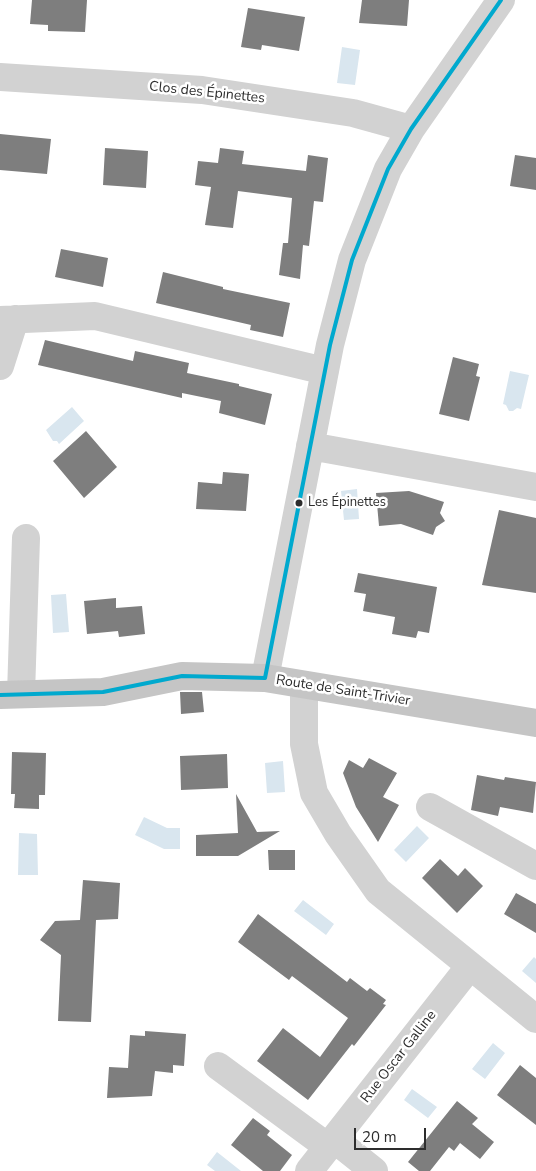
<!DOCTYPE html>
<html>
<head>
<meta charset="utf-8">
<style>
  body { margin:0 }
  #map { position:relative; width:536px; height:1171px; overflow:hidden; background:#fff; font-family:"Nunito Sans",sans-serif }
  canvas { display:block }
  .scale { position:absolute; left:354px; top:1128px; width:72px; height:22px; box-sizing:border-box; border:2px solid #2d2d2d; border-top:0; padding-left:6px; font-size:15px; line-height:18px; white-space:nowrap; color:#2d2d2d; -webkit-text-stroke:4px #fff; paint-order:stroke }
</style>
</head>
<body>
<div id="map">
<canvas width="536" height="1171"></canvas>
<div class="scale">20 m</div>
</div>
<script>
const g = document.querySelector('canvas').getContext('2d');
g.lineJoin = 'round';
function paint(path, color) { g.fillStyle = color; g.fill(path, 'evenodd'); }
function stroke(path, color, width, dash) { g.strokeStyle = color; g.lineWidth = width; g.lineCap = dash ? 'butt' : 'round'; g.setLineDash(dash || []); g.stroke(path); }
function label(font, color, halo, rows, align = 'center') {
  g.font = font + ' "Nunito Sans",sans-serif'; g.lineWidth = 5; g.setLineDash([]); g.textBaseline = 'middle'; g.strokeStyle = halo; g.fillStyle = color; for (const [text, x, y, turn = 0] of rows) {
    g.save(); g.translate(x, y); g.rotate((+turn || 0) * Math.PI / 180); g.textAlign = isNaN(turn) ? turn : align; if (halo) g.strokeText(text, 0, 0); g.fillText(text, 0, 0); g.restore();
  }
}
const water = new Path2D(`
  M342 47 360 50 355 85 337 83Z
  M510 371 529 375 521 409 517 408 513 411H509L506 405 503 404Z
  M72 407 84 421 59 444 57 441H53L46 430Z
  M357 489 359 519 344 520 341 491Z
  M66 594 69 632 53 633 51 595Z
  M283 761 285 792 267 793 265 763Z
  M144 817 167 828H180V849H164L135 835Z
  M417 826 429 838 406 862 394 850Z
  M19 833 37 834 38 875H18Z
  M303 900 334 924 326 935 294 911Z
  M534 957 536 959V983L522 971Z
  M493 1043 505 1053 485 1079 472 1069Z
  M412 1089 437 1107 428 1118 404 1100Z
  M217 1152 241 1171H215L207 1165Z`);
const building = new Path2D(`
  M32 0H87L85 32 48 31V25L30 24Z
  M362 0H409L407 26 359 23Z
  M248 8 305 17 299 51 262 45 261 50 241 47Z
  M0 134 51 139 47 174 0 170Z
  M105 148 148 151 146 188 103 185Z
  M220 148 244 151 242 164 306 171 308 155 328 158 323 202 314 201 309 246 303 245 300 279 279 275 283 243H288L292 198 238 191 233 228 205 225 211 187 195 185 198 161 218 163Z
  M515 155 536 158V190L510 186Z
  M61 249 108 258 103 287 55 277Z
  M163 272 223 287V289L290 303 283 337 250 330 251 325 156 303Z
  M45 340 133 361 135 351 189 363 187 373 239 384V386L272 394 265 425 219 413 221 401 182 393V398L38 365Z
  M453 357 479 364 476 376 480 377 469 421 439 414Z
  M86 431 117 467 84 498 53 461Z
  M223 472 249 474 246 511 196 509 198 482 222 484Z
  M409 491 444 502 440 513 445 521 436 527 433 535 401 524 379 526 376 493Z
  M499 510 536 518V593L482 585Z
  M358 573 437 587 429 633 418 631 416 638 392 634 395 617 363 611 366 594 354 592Z
  M116 598V608L142 606 145 634 119 637 118 631 87 634 84 601Z
  M180 692H202L204 712 181 714Z
  M12 752 46 753 45 795H39V809L14 808 15 794H11Z
  M227 754 228 788 181 790 180 756Z
  M369 758 397 773 383 797 399 805 378 842 356 807 343 773 349 760 363 768Z
  M477 775 504 780 505 777 536 782 533 813 500 807 498 816 471 810Z
  M236 794 257 832 280 831 238 856H196V835L238 833Z
  M268 850H295V870H269Z
  M440 859 458 876 465 868 483 886 457 913 422 878Z
  M83 880 120 883 118 919 96 920 91 1022 58 1021 61 955 40 940 55 921 80 920Z
  M516 893 536 904V933L504 914Z
  M258 914 347 982 350 978 367 991 370 988 386 1000 383 1004 386 1005 354 1046 352 1044 308 1100 257 1061 283 1028 320 1057 348 1018 292 976 289 980 238 942Z
  M145 1031 186 1034 184 1066 173 1065V1073L155 1071 152 1096 107 1098 109 1067 128 1068 130 1035 145 1036Z
  M520 1065 536 1078V1125L497 1095Z
  M457 1101 478 1118 472 1124 494 1142 480 1159 460 1143 454 1151 449 1147 430 1171H419L408 1162Z
  M253 1118 270 1131 267 1135 292 1155 280 1171H263L231 1145Z`);
const minor = new Path2D(`
  M0 77 202 90 353 113 411 129
  M0 320 95 316 325 371
  M0 366 15 319
  M310 446 536 487
  M265 678 330 345 352 260 388 169 411 129 501 0
  M304 685V744L314 793 338 834 378 891 536 1019
  M21 694 26 538
  M430 807 536 866
  M218 1066 328 1147
  M334 1139 374 1171
  M309 1171 470 966`);
const major = new Path2D(`
  M0 695 103 692 182 676 265 678 536 723`);
const bus1 = new Path2D(`
  M265 678 330 345 352 260 388 169 411 129 501 0
  M0 695 103 692 182 676 265 678`);
const markers = [
  [299,503,4.5,"#2d2d2d"]
];
const busNames = [
  ["Les Épinettes",308,503]
];
const streetNames = [
  ["Clos des Épinettes",207,93,6],
  ["Route de Saint-Trivier",343,691,9],
  ["Rue Oscar Galline",399,1057,-52]
];
paint(water, '#d9e6ef');
paint(building, '#7e7e7e');
stroke(minor, '#d2d2d2', 28);
stroke(major, '#c5c5c5', 28);
stroke(bus1, '#00a9ce', 4);
for (const [x, y, r, color] of markers) { const dot = new Path2D(); dot.arc(x, y, r, 0, 2 * Math.PI); g.fillStyle = color; g.fill(dot); stroke(dot, '#fff', 2); }
label('13px', '#2d2d2d', '#fff', busNames, 'left');
label('14px', '#2d2d2d', '#fff', streetNames);
</script>
</body>
</html>
